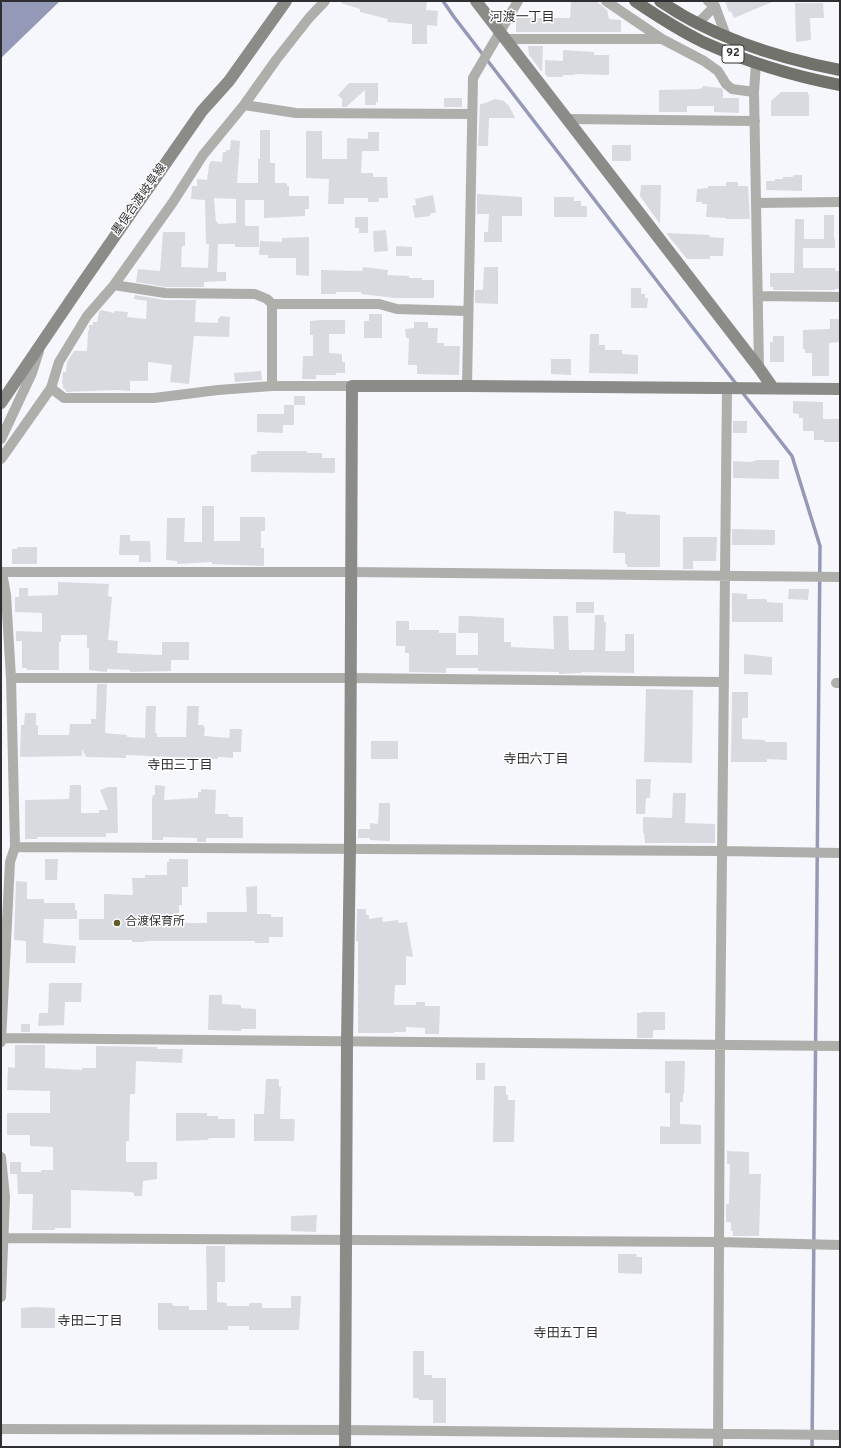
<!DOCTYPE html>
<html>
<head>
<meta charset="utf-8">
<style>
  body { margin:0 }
  #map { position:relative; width:841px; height:1448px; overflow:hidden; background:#f6f7fd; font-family:Overpass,sans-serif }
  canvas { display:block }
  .frame { position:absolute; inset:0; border:2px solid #2f2f31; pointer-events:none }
</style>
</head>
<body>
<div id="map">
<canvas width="841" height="1448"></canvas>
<div class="frame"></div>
</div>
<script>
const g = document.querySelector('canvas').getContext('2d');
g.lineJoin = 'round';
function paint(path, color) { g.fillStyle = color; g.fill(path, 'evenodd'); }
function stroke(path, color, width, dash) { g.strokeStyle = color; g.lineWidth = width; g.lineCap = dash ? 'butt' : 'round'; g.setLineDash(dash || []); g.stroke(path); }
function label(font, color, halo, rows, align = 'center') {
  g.font = font + ' Overpass,"Noto Sans JP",sans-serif'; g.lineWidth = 3; g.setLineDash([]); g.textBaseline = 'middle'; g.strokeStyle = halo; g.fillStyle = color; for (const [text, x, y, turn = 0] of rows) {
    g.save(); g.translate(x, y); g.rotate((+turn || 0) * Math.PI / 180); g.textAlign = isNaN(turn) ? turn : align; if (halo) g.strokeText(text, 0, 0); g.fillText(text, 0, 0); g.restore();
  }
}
const water = new Path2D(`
  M4 1H60L1 58V4Z`);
const stream = new Path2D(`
  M443 1 454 17 737 385
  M742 392 792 456 820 546 812 1447`);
const building = new Path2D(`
  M341 1H427L426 10 438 11 437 26 427 25V44H412V24L387 22 388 19 360 12V9L341 3Z
  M571 1H596L607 10 609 19 621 20V32H516V18H570Z
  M725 1H772V2L734 18 731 11 729 12Z
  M795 3H823L824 18H810L811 40 796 42Z
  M528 46H543L542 72 529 55Z
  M563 50 594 52V55H609V75L575 74V75H563V77H547V75H545V60L563 61Z
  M349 83H378V102H376V105H365V90L346 107H342V99L338 95Z
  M703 86 721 88 723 90V98H739V113L714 112V106H687V112H659V90L699 89 702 88Z
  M781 92H808V95H809V116H771V101Z
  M444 98H462V107H444Z
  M495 99 504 101 509 106 515 118H489L488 146H478L480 104 485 103Z
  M260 130H270V163H275V183H287V186H289V196H309V209H305V216L264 218V200H245V226H259V247H235V244H218L217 272H226V281L204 282V287H166L136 282 138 269 160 271 163 232H185V246H182L181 267 208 268 209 244H206L205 200 191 199 192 186H197V179L207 180 209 165 211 161 222 162 223 152H226V150H230L231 140 240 141 237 183H258V159H260ZM214 198 236 199V223L218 224V222H216Z
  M306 131H322V159H347V138L368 139V132H379V151H362L361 173H373V177H387L388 198H379V202H368V198H344V204H328L329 179 306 178Z
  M612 145H631V161H612Z
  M793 175H802V191L766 190V181H775V179H783V177H793Z
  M726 182H738V186H748L750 219H726V218L706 217 707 204H702V202H696L697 189 708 188V186H726Z
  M641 185H661L660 224 640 196Z
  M477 194 522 197V216H502V242H484V232H488L489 214H477Z
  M433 195 436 212 430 214V216L415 218 412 206 416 205 415 199Z
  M554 197H574V201H581V206H587V217H554Z
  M824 215H834V239H835V248H803V268H835V271H840V289H835V290H773V287H770V273H794L795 219H804V239H824Z
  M355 217H368V233H359V228H355Z
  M386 230 388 251 374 252 373 231Z
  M666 233 710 235 709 237 724 238 723 256H710V259H687Z
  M309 237V276L296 275V258H268V255H259L260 241 282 242V238Z
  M396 246 412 247V256H396Z
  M363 267 388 270 387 275 409 276V278H422V280H434V298H395L361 294V292H336V294H321V270L362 271Z
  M484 267H498V304L475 303V290H483Z
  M631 288H641V294H645V298H648L647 308H631Z
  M135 295 165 300H196L195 322 218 323V318H220V316L230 317 229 337 194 336 189 384 170 382 172 365 148 362V381H130V391L114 390 66 392 65 389 63 388V384H62L63 372H66L67 362 74 351H87L88 330 89 331V325H93V322H97L99 312 101 310 114 313V311L128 312 127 317 146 319 147 301 134 299Z
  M369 314H382V338H364V321H369Z
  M830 319H840V342L829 343V376H812V353H805V349H803V330L830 329Z
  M320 320H345V334H329V353L342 354V362H345V373H336V375H316V379H302L303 356H313V335H310V321Z
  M414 322H428V328H438L437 343H444V346H460L459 375 417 374V365H408L409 338H406L405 329 414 328Z
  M590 334H599V345H605V350H622V354L638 355V374L589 373Z
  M773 336H784V362H770V342H773Z
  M551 359H571V375L551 374Z
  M261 371 262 380 235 382 234 373Z
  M294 396H305V405H294Z
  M793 401 823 402V419H839L840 442H824V440H814V431H803V418H799V414L793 413Z
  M284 405H294V425H283V433L257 432V414H284Z
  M733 421H747V433H733Z
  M257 451H307V453H322V458H335V473L251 472V455L257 454Z
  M757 460H779V479L733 478V461L751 462Z
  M202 506H214V541H240V517H265V531H261V548H264V566L212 564V562L177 564V561L166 560 167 518H185L184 542H202Z
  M614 511 626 512V514L660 515V567H627V564H625V553H613Z
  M732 529 775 530V545H732Z
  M120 535H130V541H150L151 562H139V555H119Z
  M683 537H717L716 561H693V569H683Z
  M17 547H37V564H12V549H17Z
  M58 582 109 584 108 596 112 597 108 640 118 641 117 653 162 655V642H189V660H171V671L130 672V670L107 669V672L89 670V648H87V635H61V642H59V670H27V668H22V641H16V631L42 632V613L15 612V597H19V588H28V596L58 595Z
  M789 589H809L808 600 788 599Z
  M732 593 747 594V599H767V602L783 603V622H732Z
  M576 602H594V613H576Z
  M595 615H604V622H606L605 651H625V634H634V673L581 672V673L559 674V672L478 671V668H446V673L409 672V653H405V646H396V621H409V630H439V633H456V655H478V633H458L459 616H468L504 618V642H511V647L554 649 553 616H568L569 650H594Z
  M744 654 772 657V675L744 674Z
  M97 684H107L105 733 127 735V737L145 738 146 706H156L155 733H157V737H186L187 706H199L198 725H204L203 727H205L204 736 229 738 230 729H242L241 752H233V758L218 757V759L126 755V758L86 757 82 749V756L20 757 21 725H24L25 713H36V725H38V735H69L70 724H91V719H96Z
  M646 689 693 690 692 763 644 762Z
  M732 692H748V718H742V739L765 740V742H787V760L767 759V762H731Z
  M371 741H398V759H371Z
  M636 779H651L650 798H646L645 814H636Z
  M70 785H81V813H99V810H108L100 790 108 787H117L118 833H106V837H37V839H25V800L69 799Z
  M155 785 165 786 164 800 198 798V792H201V789L216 790 215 814H228L229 817H243V838H206V842H197V838L163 837V840H152V799L153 795H155Z
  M673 793H686L685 823 715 824V843H645L644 833H643V817L672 818Z
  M379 803H390V841L370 840V838H358V829H370V823L378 824Z
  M45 859H58L57 880H45Z
  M169 859H188V887H182V905H179V923H207V912H247L246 887 257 886V914H271V917H283V937H269V943H255V941H147L142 942H132V940H79V919H104V894L133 895 132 878H145V875H167V862H169Z
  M16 881 27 882V899H44V903H75V910H77V919H44L43 943 76 946 75 963H26V941L14 940Z
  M357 909H366V915H369V919L382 917 383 922 398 920 399 923 407 922 413 957 406 956V985H395L394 1005H416V1002H425V1006H440L439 1034H425V1028L406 1027V1032H394V1033H358V941H356Z
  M49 983H82L81 1002H65L64 1025 38 1026 39 1013H48Z
  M209 995H222V1004L241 1005V1008L256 1009V1029H241V1031L208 1030Z
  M641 1012H665V1030H653V1038H637V1013H641Z
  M21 1024H30V1032H21Z
  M15 1045H45V1068L82 1070V1068H96V1046L157 1047V1049H183L182 1063 136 1061 135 1094H130L129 1141H126V1162H157V1179L143 1181 142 1196H134V1193L131 1192 71 1190V1228H55V1230H32L33 1194H18L17 1174H10V1162H21V1172H41V1170H53V1147L30 1146V1135H7V1113H50V1091L7 1090 8 1067 15 1068Z
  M665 1061H685L684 1094H683V1102H680V1124L701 1125V1144H660V1126L670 1127V1093H665Z
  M476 1063H485V1080H476Z
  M266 1079H279V1087H281L280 1119H295L294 1141H254V1114H264Z
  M494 1086H506V1095H508V1100H515L514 1142H493Z
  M176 1113H207V1116H218V1119H235V1138H209L208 1140 176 1141Z
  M727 1151 749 1152V1174H761L759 1236H733V1231H731V1222H726V1204H729L730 1164H727Z
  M317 1215 316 1232 291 1231V1216Z
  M206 1246H225V1282H217V1302L227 1303V1306H249V1303H262V1308H291V1296H301L299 1330H249V1326H228V1330H158V1303H172V1305L175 1306H189V1310H207Z
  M618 1254H637L636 1257H642V1274L618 1273Z
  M34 1307 55 1308V1328H21V1308Z
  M413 1351H424V1375H432V1378H446V1423H433V1400H419V1398H413Z`);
const street = new Path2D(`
  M325 1 309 18 276 60 244 105 203 155 173 202 114 285 87 316 59 362 51 388 64 398H154L218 390 272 386H352
  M606 1 662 39 704 61 718 71 726 84 732 89 754 92
  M708 1 715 6 726 36
  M698 23 715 6
  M505 39H662
  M756 63 754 92 759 368
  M244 105 296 113 471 114
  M568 119 755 121
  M756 203 840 202
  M114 285 165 293 255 294 267 299 272 304V386
  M758 296 840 297
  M272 304H379L397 309 468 311
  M467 386 473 78 518 1
  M1 439 32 373 39 351
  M1 459 51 388
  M1 572H351L840 577
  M11 678H350L724 682
  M836 683H840
  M15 847 721 851 840 853
  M1 1038 840 1046
  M1 1042 10 862 15 847 11 678 6 595 2 573
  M1 1157 5 1197 1 1297
  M1 1238 719 1242 840 1245
  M1 1429 345 1430 840 1435
  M718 1447 720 1044 727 388`);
const secondary = new Path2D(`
  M476 1 759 368 773 388
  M1 403 81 285 202 111 229 81 286 1
  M345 1447 347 1041 350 849 352 386H467L840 389`);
const primary = new Path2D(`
  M635 1C657 16 679 30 703 42 747 62 793 76 840 85
  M660 1C712 37 778 58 840 70`);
const markers = [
  [117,923,4,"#635b27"]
];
const shields = [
  [733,54,22]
];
const shieldNames = [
  ["92",733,54]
];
const streetNames = [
  ["墨俣合渡岐阜線",140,200,-55]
];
const poiNames = [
  ["合渡保育所",125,923]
];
const neighbourhoodNames = [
  ["河渡一丁目",522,18],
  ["寺田六丁目",536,760],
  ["寺田三丁目",180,766],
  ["寺田二丁目",90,1322],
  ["寺田五丁目",566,1334]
];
paint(water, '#9599b8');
stroke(stream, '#9599b8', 3.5);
paint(building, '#d9dae0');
stroke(street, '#aeaeab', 10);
stroke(secondary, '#8b8b87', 12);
stroke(primary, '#72726d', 12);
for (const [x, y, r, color] of markers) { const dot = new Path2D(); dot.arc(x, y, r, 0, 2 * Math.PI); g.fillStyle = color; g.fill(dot); stroke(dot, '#fff', 1.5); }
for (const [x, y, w] of shields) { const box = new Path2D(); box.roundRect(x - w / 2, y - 9, w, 18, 3); g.fillStyle = '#fff'; g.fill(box); stroke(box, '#2f2f31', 1); }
label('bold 11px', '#2f2f31', null, shieldNames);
label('12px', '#2f2f31', '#fff', streetNames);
label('12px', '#2f2f31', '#fff', poiNames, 'left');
label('13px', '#2f2f31', '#fff', neighbourhoodNames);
</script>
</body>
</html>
